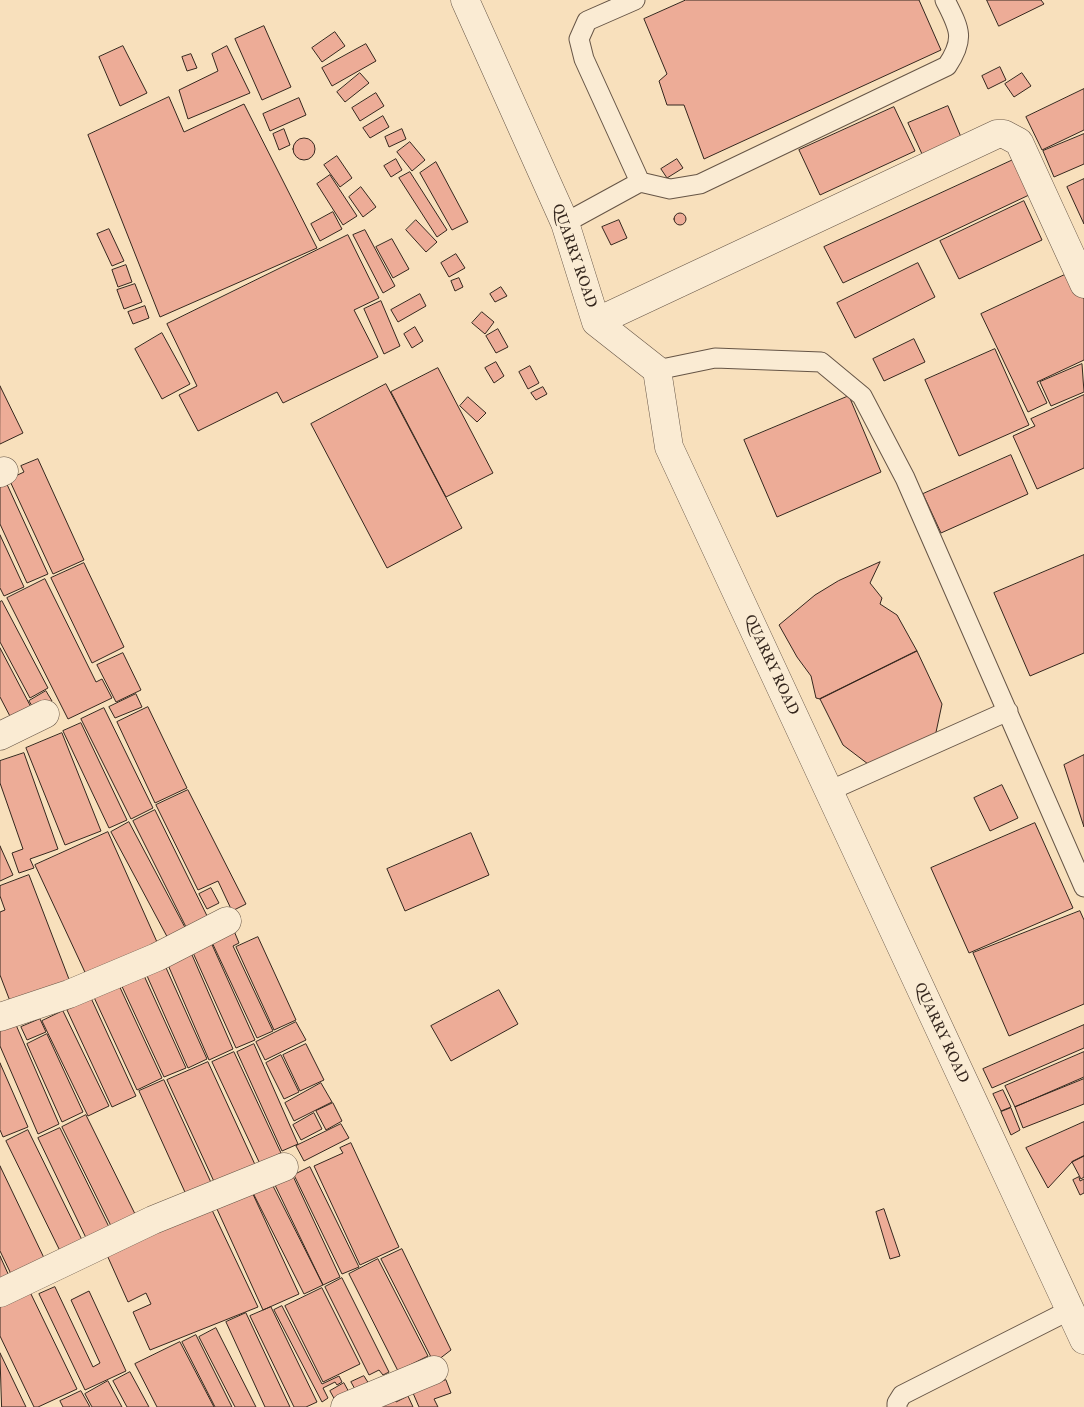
<!DOCTYPE html>
<html>
<head>
<meta charset="utf-8">
<style>
  body { margin:0 }
  canvas { display:block; background:#f8e0bc }
</style>
</head>
<body>
<canvas width="1084" height="1407"></canvas>
<script>
const g = document.querySelector('canvas').getContext('2d');
g.lineJoin = 'round';
function paint(path, color) { g.fillStyle = color; g.fill(path, 'evenodd'); }
function stroke(path, color, width, dash) { g.strokeStyle = color; g.lineWidth = width; g.lineCap = dash ? 'butt' : 'round'; g.setLineDash(dash || []); g.stroke(path); }
function label(font, color, halo, rows, align = 'center') {
  g.font = font + ' "IM FELL Great Primer",serif'; g.lineWidth = 5; g.setLineDash([]); g.textBaseline = 'middle'; g.strokeStyle = halo; g.fillStyle = color; for (const [text, x, y, turn = 0] of rows) {
    g.save(); g.translate(x, y); g.rotate((+turn || 0) * Math.PI / 180); g.textAlign = isNaN(turn) ? turn : align; if (halo) g.strokeText(text, 0, 0); g.fillText(text, 0, 0); g.restore();
  }
}
const building = new Path2D(`
  M686 0H919L941 50 704 159 684 105H667L659 81 667 74 644 19Z
  M987 0H1041L1044 4 999 26Z
  M264 26 291 87 262 100 235 39Z
  M335 32 345 46 322 62 312 48Z
  M366 44 376 61 332 86 322 68Z
  M123 46 147 93 120 106 99 57Z
  M227 46 250 93 188 119 179 90 218 71 212 54Z
  M191 54 197 68 187 71 182 57Z
  M1000 67 1006 80 988 89 982 76Z
  M360 73 369 83 345 102 337 92Z
  M1022 73 1031 86 1014 97 1005 84Z
  M1084 89V130L1042 150 1026 117Z
  M376 93 384 106 360 121 352 108Z
  M169 97 184 132 244 104 317 248 160 317 88 135Z
  M299 98 306 115 270 131 263 114Z
  M948 106 961 137 922 154 908 123Z
  M894 107 915 151 820 195 799 150Z
  M383 116 389 127 370 138 363 128Z
  M284 129 290 145 279 150 273 134Z
  M402 129 406 139 389 147 385 137Z
  M1084 134V164L1054 177 1043 151Z
  M293 149a11 11 0 1 1 22 0a11 11 0 1 1-22 0Z
  M410 142 425 160 412 171 397 152Z
  M337 156 352 178 340 187 324 165Z
  M396 159 402 170 391 177 384 166Z
  M677 159 683 168 667 178 661 169Z
  M1013 160 1029 195 843 283 824 247Z
  M436 162 468 222 452 230 420 173Z
  M410 172 447 230 437 237 399 178Z
  M330 175 357 216 343 225 317 184Z
  M1084 179V224L1067 187Z
  M361 187 376 207 363 217 349 197Z
  M1024 201 1042 240 959 279 940 241Z
  M333 212 342 229 320 241 311 224Z
  M674 219a6 6 0 1 1 12 0a6 6 0 1 1-12 0Z
  M416 220 437 242 426 252 406 230Z
  M619 220 627 238 611 245 602 227Z
  M109 229 124 261 112 266 97 234Z
  M365 230 395 286 383 293 353 235Z
  M348 235 379 298 354 310 378 357 283 403 277 392 198 431 179 395 197 386 167 324Z
  M392 239 409 269 393 278 376 247Z
  M456 254 465 268 449 277 441 263Z
  M918 263 935 297 855 338 837 303Z
  M126 265 132 282 118 287 112 270Z
  M1071 272 1084 299V360L1037 382 1047 403 1028 412 981 314Z
  M459 278 463 287 455 291 451 281Z
  M135 284 142 302 124 309 117 290Z
  M501 287 507 296 495 302 490 294Z
  M420 294 426 306 398 322 391 310Z
  M381 301 400 346 384 354 364 309Z
  M145 306 149 318 133 324 128 312Z
  M482 312 494 322 485 334 472 323Z
  M415 327 423 341 412 348 404 334Z
  M498 329 508 347 496 353 486 336Z
  M162 333 190 384 162 399 135 349Z
  M914 339 925 362 884 381 873 359Z
  M995 349 1029 425 959 456 925 380Z
  M496 362 504 376 494 383 485 368Z
  M1082 364 1084 392 1051 406 1040 382Z
  M530 366 539 383 528 389 519 372Z
  M438 368 493 473 446 497 391 392Z
  M386 384 462 528 387 568 311 424Z
  M0 386 23 433 0 444Z
  M543 387 547 394 536 400 531 393Z
  M1084 395V468L1037 489 1013 436 1035 426 1031 419Z
  M849 396 881 472 777 517 744 440Z
  M468 397 486 413 477 422 460 406Z
  M1011 455 1028 494 941 533 923 494Z
  M38 459 84 560 53 574 9 479 24 472 21 466Z
  M5 480 48 574 27 583 0 524V482Z
  M0 535 24 587 4 596 0 588Z
  M1084 555V653L1030 676 994 593Z
  M880 562 870 583 882 598 880 604 897 615 917 651 820 699 816 698 811 676 797 657 779 625 815 595 838 581Z
  M84 563 124 647 92 663 51 578Z
  M45 579 96 682 102 679 112 698 68 719 7 598Z
  M2 601 48 688 30 698 0 642V602Z
  M0 648 33 711 13 722 0 697Z
  M917 651 942 704 935 737 868 764 843 745 820 699Z
  M123 653 141 690 116 702 97 665Z
  M46 691 52 701 35 711 29 701Z
  M136 694 142 707 115 718 109 707Z
  M148 707 187 788 155 803 117 722Z
  M104 708 153 808 131 819 81 719Z
  M81 723 127 820 109 828 63 731Z
  M62 733 101 831 65 845 26 748Z
  M24 753 58 849 30 859 34 868 19 873 12 853 23 849 0 783V761Z
  M1084 755V827L1064 765Z
  M1002 785 1018 818 990 831 974 798Z
  M188 790 246 904 232 911 218 881 198 890 156 805Z
  M155 810 212 926 191 937 133 821Z
  M129 822 189 935 171 944 111 832Z
  M1035 823 1073 908 969 953 931 868Z
  M108 832 161 951 90 983 35 865Z
  M471 833 489 875 405 911 387 869Z
  M0 846 13 875 0 881Z
  M29 875 72 987 13 1009 0 975V912L5 910 0 896V886Z
  M211 888 219 903 207 909 199 894Z
  M1080 911 1084 920V1004L1009 1036 973 953Z
  M232 926 239 943 233 946 273 1031 257 1038 209 936Z
  M258 937 296 1020 274 1030 236 947Z
  M209 938 255 1040 236 1048 190 946Z
  M189 948 233 1049 209 1060 165 958Z
  M163 961 207 1059 188 1068 144 969Z
  M141 969 186 1068 164 1077 119 980Z
  M117 981 162 1078 137 1090 92 993Z
  M499 990 518 1024 451 1061 431 1026Z
  M91 998 136 1096 112 1107 67 1010Z
  M63 1011 109 1106 88 1116 42 1021Z
  M13 1018 59 1124 38 1134 0 1046V1023Z
  M40 1019 46 1032 27 1040 21 1027Z
  M296 1022 306 1040 265 1060 256 1042Z
  M1084 1025V1048L992 1088 983 1069Z
  M47 1034 83 1112 62 1122 27 1044Z
  M254 1044 298 1144 282 1151 237 1052Z
  M306 1044 324 1080 300 1091 283 1055Z
  M234 1052 281 1153 260 1164 212 1062Z
  M1084 1052V1077L1015 1107 1005 1086Z
  M281 1055 299 1092 284 1099 266 1063Z
  M208 1062 257 1169 217 1188 167 1080Z
  M0 1063 28 1127 3 1137 0 1130Z
  M1084 1079V1104L1023 1128 1015 1107Z
  M164 1080 214 1189 189 1201 139 1091Z
  M321 1083 332 1102 294 1121 285 1103Z
  M1003 1090 1011 1107 1001 1111 993 1094Z
  M333 1103 342 1121 326 1130 316 1111Z
  M1011 1108 1020 1130 1011 1135 1001 1112Z
  M314 1113 322 1129 301 1140 293 1125Z
  M86 1115 138 1220 114 1232 62 1127Z
  M1084 1122V1156L1072 1162 1048 1188 1026 1148Z
  M341 1124 349 1138 304 1161 296 1146Z
  M60 1128 111 1231 88 1242 38 1138Z
  M28 1130 84 1244 62 1255 6 1141Z
  M351 1143 399 1247 360 1265 314 1166 343 1153 340 1148Z
  M1084 1156V1177L1081 1179 1072 1162Z
  M0 1166 45 1260 12 1276 0 1251Z
  M310 1167 359 1267 342 1274 294 1175Z
  M292 1174 340 1277 323 1285 274 1183Z
  M1079 1177 1080 1181 1084 1179V1193L1080 1195 1073 1180Z
  M272 1184 323 1285 304 1294 253 1193Z
  M252 1192 299 1294 263 1310 217 1209Z
  M884 1209 900 1256 890 1259 876 1212Z
  M212 1210 258 1307 150 1350 133 1312 151 1304 146 1293 128 1302 107 1255Z
  M402 1249 451 1350 434 1363 381 1259Z
  M0 1256 9 1276 0 1280Z
  M378 1259 428 1356 398 1371 349 1274Z
  M342 1278 389 1372 383 1375 379 1370 369 1375 325 1287Z
  M55 1287 93 1367 100 1363 71 1300 89 1291 126 1371 85 1390 39 1294Z
  M322 1288 360 1364 323 1382 285 1306Z
  M30 1292 77 1389 38 1407H34L0 1336V1306Z
  M282 1306 322 1384 339 1376 342 1382 337 1385 335 1382 323 1388 328 1398 322 1402 274 1310Z
  M271 1307 317 1402 306 1407H294L250 1316Z
  M246 1313 290 1407H265L226 1322Z
  M216 1328 256 1407H235L199 1337Z
  M196 1335 232 1407H215L182 1342Z
  M180 1342 214 1407H157L135 1364Z
  M0 1353 26 1407H2Z
  M130 1372 149 1407H127L113 1381Z
  M364 1376 369 1384 356 1391 351 1382Z
  M446 1380 451 1393 434 1399 438 1407H419L413 1393Z
  M108 1381 122 1407H92L85 1394Z
  M344 1383 350 1394 336 1402 330 1391Z
  M81 1391 90 1407H63L60 1401Z
  M393 1396 396 1402 408 1396 413 1407H372Z`);
const service = new Path2D(`
  M635 0 587 21 579 39 584 59 640 182
  M565 223 640 182 670 189 700 184 947 66C966 38 959 28 945 0
  M657 370 715 358 821 362 862 396 905 478 1084 887
  M829 791 1008 711
  M897 1407V1403L902 1395 1070 1310`);
const minor = new Path2D(`
  M465 0 565 223 596 322 657 370 669 447 1084 1340
  M596 322 997 134H1004L1019 142 1084 284
  M0 473 4 471
  M0 736 45 714
  M0 1017 69 994 157 957 227 921
  M0 1293 153 1220 284 1167
  M345 1407 434 1370`);
const streetNames = [
  ["QUARRY ROAD",574,256,71],
  ["QUARRY ROAD",771,665,65],
  ["QUARRY ROAD",941,1033,65]
];
paint(building, '#edac97');
stroke(building, '#35271e', 1);
stroke(service, '#665546', 21);
stroke(minor, '#665546', 29);
stroke(service, '#faebd3', 19);
stroke(minor, '#faebd3', 28);
label('15px', '#35271e', '#faebd3', streetNames);
</script>
</body>
</html>
